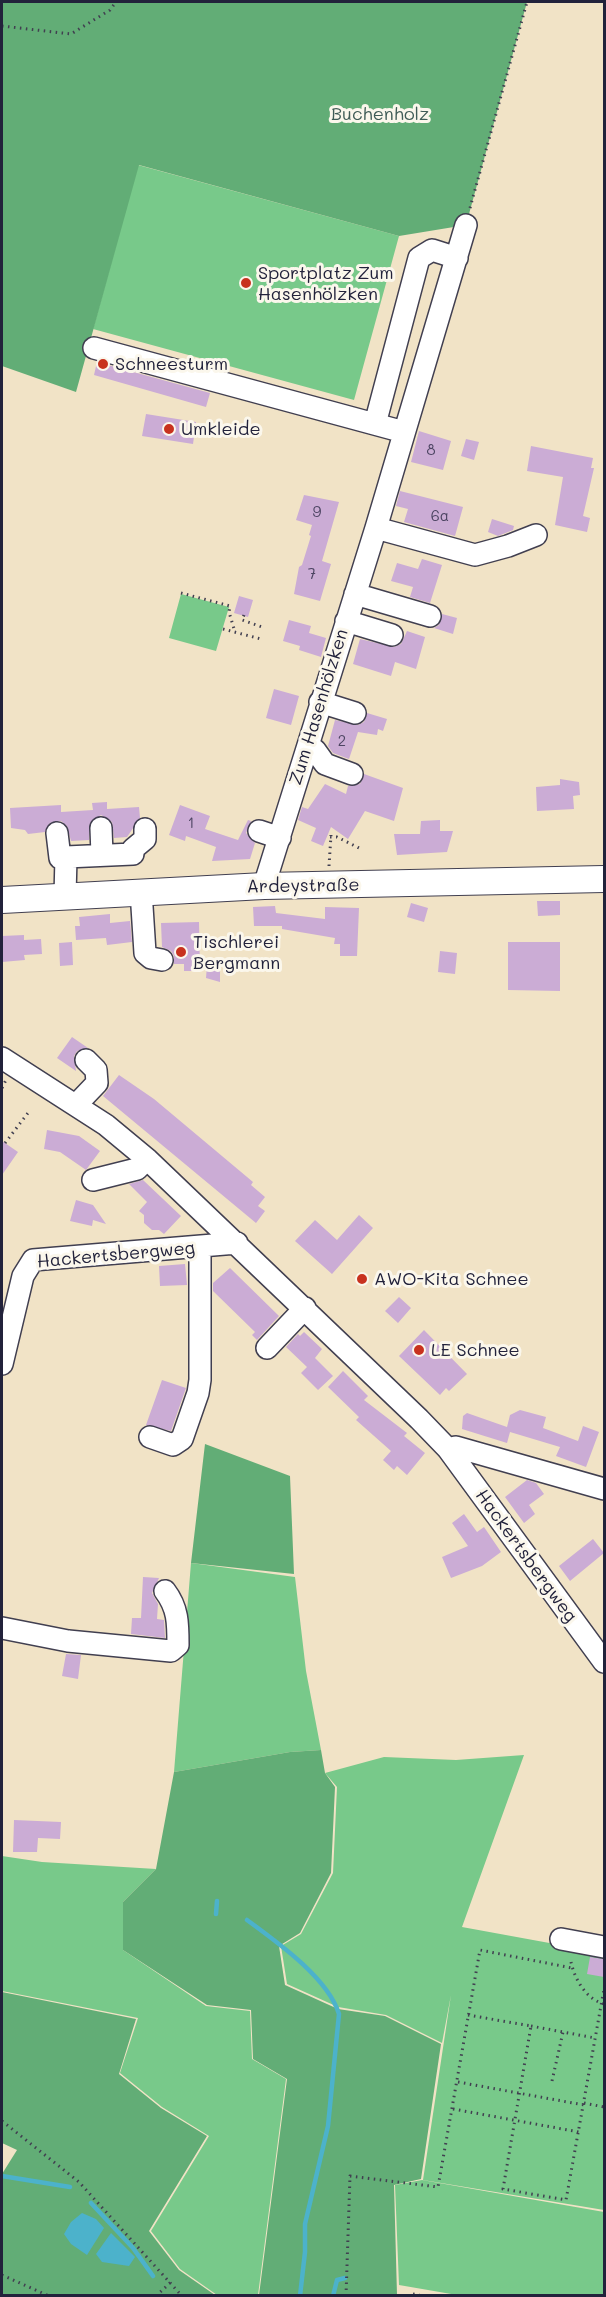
<!DOCTYPE html>
<html>
<head>
<meta charset="utf-8">
<style>
  body { margin:0 }
  #map { position:relative; width:606px; height:2297px; overflow:hidden; background:#f1e3c6; font-family:Mali,sans-serif }
  canvas { display:block }
  .frame { position:absolute; inset:0; border:3px solid #22223b; pointer-events:none }
</style>
</head>
<body>
<div id="map">
<canvas width="606" height="2297"></canvas>
<div class="frame"></div>
</div>
<script>
const g = document.querySelector('canvas').getContext('2d');
g.lineJoin = 'round';
function paint(path, color) { g.fillStyle = color; g.fill(path, 'evenodd'); }
function stroke(path, color, width, dash) { g.strokeStyle = color; g.lineWidth = width; g.lineCap = dash ? 'butt' : 'round'; g.setLineDash(dash || []); g.stroke(path); }
function label(font, color, halo, rows, align = 'center') {
  g.font = font + ' Mali,sans-serif'; g.lineWidth = 6; g.setLineDash([]); g.textBaseline = 'middle'; g.strokeStyle = halo; g.fillStyle = color; for (const [text, x, y, turn = 0] of rows) {
    g.save(); g.translate(x, y); g.rotate((+turn || 0) * Math.PI / 180); g.textAlign = isNaN(turn) ? turn : align; if (halo) g.strokeText(text, 0, 0); g.fillText(text, 0, 0); g.restore();
  }
}
const green = new Path2D(`
  M138 165 399 236 354 400 93 329Z
  M181 594 229 607 216 651 169 638Z
  M191 1563 295 1577 306 1671 321 1750 290 1752 174 1772Z
  M524 1755 462 1927 604 1953V2210L423 2180 451 1995 442 2043 386 2015 338 2007 287 1984 281 1946 301 1934 333 1873 337 1787 325 1773 384 1757 456 1760Z
  M2 1856 42 1862 156 1869 123 1902V1950L206 2006 250 2011 252 2059 286 2079 258 2295H217L180 2269 151 2231 209 2136 162 2107 120 2073 138 2018 2 1991Z
  M422 2180 604 2212V2295H457L399 2285 395 2185Z`);
const forest = new Path2D(`
  M2 2H527L466 225 399 236 139 165 76 392 2 366Z
  M205 1444 290 1476 294 1574 191 1563Z
  M321 1750 325 1773 335 1787 331 1873 300 1933 279 1946 285 1985 338 2009 385 2016 441 2044 421 2179 394 2185 397 2295H259L287 2079 253 2059 251 2010 207 2005 123 1950V1902L156 1869 174 1772 290 1752Z
  M2 1992 136 2019 119 2074 161 2108 207 2136 149 2231 179 2270 215 2295H2V2174L17 2150 2 2143Z`);
const water = new Path2D(`
  M82 2213 96 2219 104 2228 87 2255 71 2244 64 2234 71 2222Z
  M111 2233 135 2257 129 2266 102 2262 96 2254Z`);
const stream = new Path2D(`
  M216 1914 217 1901
  M247 1920C277 1942 328 1978 339 2014L328 2126 305 2224V2252L300 2296
  M2 2176 70 2187
  M91 2203 133 2248 153 2276
  M333 2296 337 2280 345 2278`);
const building = new Path2D(`
  M97 362 210 393 206 407 94 375Z
  M146 414 196 422 193 444 142 436Z
  M419 431 451 441 443 470 411 462Z
  M466 439 479 442 474 460 461 456Z
  M531 446 593 458 591 468H594L583 516 590 518 587 532 555 525 563 477 527 471Z
  M400 491 463 507 455 536 404 522 408 509 396 506Z
  M304 495 339 502 322 561 331 564 320 601 294 594 299 567 302 565 311 536 309 535 312 525 296 520Z
  M492 519 514 526 513 530 498 536 488 532Z
  M422 559 442 565 430 603 410 597 413 587 391 581 397 563 418 569Z
  M239 596 253 600 248 617 234 613Z
  M442 614 457 618 453 634 434 628 439 625Z
  M289 620 311 626 309 633 326 638 321 657 299 650 300 646 283 641Z
  M407 631 425 637 416 669 395 662 391 676 353 664 360 639 394 647 401 644Z
  M274 689 299 696 291 725 266 718Z
  M367 713 387 719 383 731 378 729 377 735 358 732 349 759 333 753 328 746 335 720 358 725 364 722Z
  M364 774 403 788 394 821 365 811 348 839 331 827 323 846 311 841 316 828 298 820 302 807 308 809 325 784 346 794 348 786 360 784Z
  M560 779 579 782 580 795 573 796 574 809 537 811 536 787 560 785Z
  M107 802V809L139 807 140 818 127 837 114 838 112 822 101 815 90 823 89 840 71 841 67 826 61 821 50 823 45 832 28 834 25 830 11 828 10 808 61 805V812L93 810 92 803Z
  M180 805 210 816 205 829 238 840 248 820 251 821 246 833 255 843 250 859 212 861 216 847 186 836 185 841 169 835Z
  M440 820V831H453L447 852 397 855 394 834H420L421 821Z
  M537 901H560V915L538 916Z
  M411 903 428 908 424 922 407 917Z
  M275 906 276 913 325 919V907L359 908 357 956H340V944H334L335 938 282 929V926H254L253 907Z
  M110 914V923L130 921 132 942 107 945 106 938 76 940 75 926H80L79 917Z
  M199 922 200 971H184V964H174V956L171 951 162 947 161 923Z
  M24 935V940L41 939 42 954 24 955 25 960 2 962V936Z
  M72 942 73 965 60 966 59 943Z
  M508 942H560V991L508 990Z
  M440 951 457 953 455 974 438 972Z
  M220 964V982L206 978 207 965Z
  M72 1037 88 1048 77 1051 74 1056 76 1071 57 1058Z
  M119 1075 154 1099 253 1182 251 1185 265 1197 258 1206 265 1211 256 1223 103 1096Z
  M47 1130 79 1136 100 1151 86 1170 60 1152 44 1149Z
  M2 1141 18 1152 2 1175Z
  M143 1180 181 1216 164 1234 159 1230H152L144 1223V1215L139 1211 147 1202 129 1184Z
  M76 1200 93 1205 106 1224 93 1220 92 1226 70 1221Z
  M359 1215 373 1228 332 1274 295 1241 315 1220 337 1240Z
  M185 1264 187 1285 160 1286 159 1266Z
  M230 1268 279 1316 257 1340 252 1335 255 1332 213 1291V1283Z
  M399 1297 411 1308 398 1323 385 1311Z
  M424 1330 467 1374 449 1391 446 1388 440 1395 399 1356Z
  M304 1332 322 1349 315 1358 333 1376 318 1390 301 1373 307 1367 286 1347 298 1334 300 1336Z
  M343 1371 368 1396 364 1400 407 1433 404 1436 425 1453 407 1475 397 1466 394 1470 383 1460 391 1451 356 1420 359 1417 328 1387Z
  M162 1380 186 1388 171 1431 146 1425Z
  M520 1410 546 1417 543 1428 578 1441 583 1426 599 1432 586 1467 556 1456 560 1447 510 1432 507 1443 462 1429 463 1416 467 1413 507 1427 510 1415Z
  M527 1480 536 1483 544 1494 529 1505 535 1514 524 1523 505 1497Z
  M464 1514 477 1532 484 1527 501 1552 482 1566 451 1578 442 1557 468 1546 452 1523Z
  M593 1539 604 1553 570 1581 559 1566Z
  M143 1577 159 1578 152 1593 158 1604 157 1619 164 1620 165 1638 131 1634 132 1618H141Z
  M66 1654 81 1655 78 1679 62 1676Z
  M14 1820 61 1822 60 1839 38 1838 37 1852H13Z
  M590 1957 604 1959V1977L587 1974Z`);
const path = new Path2D(`
  M2 26 71 34 110 10 116 2
  M470 208 527 2
  M181 593 230 606 229 612 235 632
  M244 615 242 620 265 628
  M223 629 261 639
  M330 837H337L361 849
  M329 866 331 835
  M2 1088 6 1080
  M5 1143 28 1113
  M571 1962C575 1980 586 1999 604 2004
  M468 2015 531 2026 503 2189 566 2200 604 1989
  M531 2026 563 2032
  M552 2081 563 2032 595 2038
  M458 2082 584 2105
  M584 2103 604 2107
  M453 2109 579 2132
  M2 2121 79 2182 182 2296
  M2 2275 49 2296
  M413 2294 423 2296
  M156 2296 171 2282
  M346 2296 350 2176 438 2187 480 1950 572 1968`);
const minor = new Path2D(`
  M94 348 404 432
  M375 424 419 258 432 250 457 258
  M376 528 475 555 508 546 536 535
  M355 594 430 616
  M346 621 392 635
  M320 702 355 713
  M315 750 325 764 352 774
  M101 828 102 855
  M259 831 280 838
  M57 833 60 858 66 857
  M264 886 376 528 466 225
  M141 891 145 953 151 958 162 960
  M65 896 66 857 133 854V849L145 839V829
  M2 1058 106 1125 147 1159 419 1419 448 1449 604 1662
  M76 1105 97 1083 96 1070 86 1060
  M93 1180 137 1169 147 1159
  M267 1348 305 1308
  M2 1364 23 1276 33 1260 237 1243
  M150 1437 173 1445 182 1439 198 1393 200 1380V1247
  M448 1449 456 1447 604 1489
  M2 1628 68 1641 171 1651 178 1645C178 1623 178 1608 165 1591
  M561 1939 604 1947`);
const major = new Path2D(`
  M2 900 264 886 604 879`);
const markers = [
  [246,283,6,"#c8321e"],
  [103,364,6,"#c8321e"],
  [169,429,6,"#c8321e"],
  [181,952,6,"#c8321e"],
  [362,1279,6,"#c8321e"],
  [419,1350,6,"#c8321e"]
];
const numberNames = [
  ["8",431,450],
  ["9",317,512],
  ["6a",440,516],
  ["7",312,574],
  ["2",342,741],
  ["1",191,823]
];
const parkNames = [
  ["Buchenholz",380,114]
];
const poiNames = [
  ["Sportplatz Zum",258,273],
  ["Hasenhölzken",258,294],
  ["Schneesturm",115,364],
  ["Umkleide",181,429],
  ["Tischlerei",193,942],
  ["Bergmann",193,963],
  ["AWO-Kita Schnee",374,1279],
  ["LE Schnee",431,1350]
];
const streetNames = [
  ["Zum Hasenhölzken",319,707,-73],
  ["Ardeystraße",303,886,-1],
  ["Hackertsbergweg",116,1255,-5],
  ["Hackertsbergweg",526,1556,54]
];
paint(green, '#78c98a');
paint(forest, '#62ad76');
paint(water, '#4cb2cb');
stroke(stream, '#4cb2cb', 4.5);
paint(building, '#cbacd5');
stroke(minor, '#413f50', 24);
stroke(major, '#413f50', 28);
stroke(path, '#413f50', 3, [1.5, 4.5]);
stroke(minor, '#fff', 21);
stroke(major, '#fff', 26);
for (const [x, y, r, color] of markers) { const dot = new Path2D(); dot.arc(x, y, r, 0, 2 * Math.PI); g.fillStyle = color; g.fill(dot); stroke(dot, '#fbf7ec', 2); }
label('15px', '#4c4462', null, numberNames);
label('18px', '#405c57', '#fbf7ec', parkNames);
label('18px', '#22223b', '#fbf7ec', poiNames, 'left');
label('18px', '#22223b', '#fbf7ec', streetNames);
</script>
</body>
</html>
